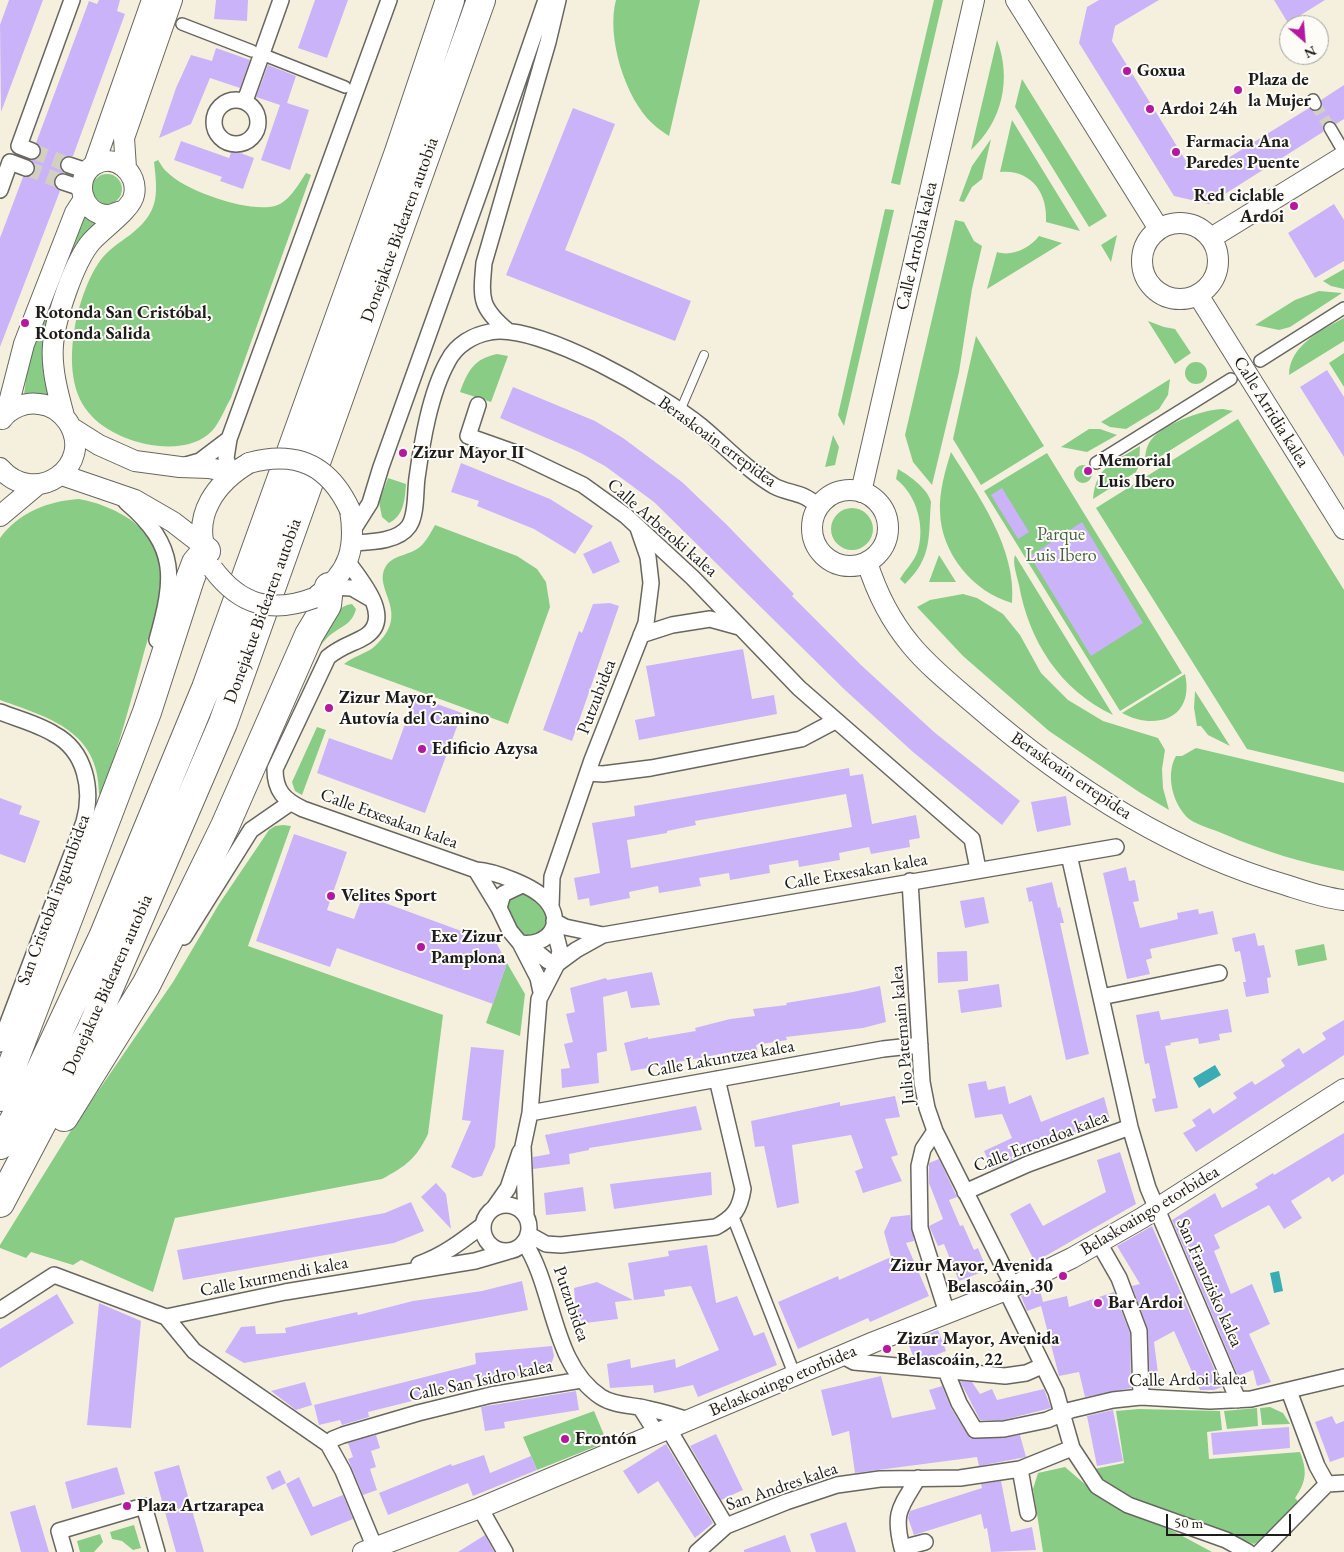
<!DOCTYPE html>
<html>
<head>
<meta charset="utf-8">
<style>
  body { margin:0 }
  #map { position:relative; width:1344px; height:1552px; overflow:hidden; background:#f5f0de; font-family:"EB Garamond",serif }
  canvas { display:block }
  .north { position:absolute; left:1279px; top:15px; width:50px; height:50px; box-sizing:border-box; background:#fdfcf7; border:1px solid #a3a29f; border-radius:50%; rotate:153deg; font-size:14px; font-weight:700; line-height:20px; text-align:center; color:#1c1c1c }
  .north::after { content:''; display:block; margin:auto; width:18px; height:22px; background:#b5179e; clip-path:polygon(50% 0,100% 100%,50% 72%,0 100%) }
  .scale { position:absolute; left:1166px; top:1514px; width:125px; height:22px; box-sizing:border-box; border:2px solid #1c1c1c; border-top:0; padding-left:6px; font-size:15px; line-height:18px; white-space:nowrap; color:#1c1c1c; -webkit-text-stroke:4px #fdfcf7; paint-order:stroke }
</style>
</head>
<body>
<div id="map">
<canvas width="1344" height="1552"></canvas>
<div class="north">N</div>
<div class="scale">50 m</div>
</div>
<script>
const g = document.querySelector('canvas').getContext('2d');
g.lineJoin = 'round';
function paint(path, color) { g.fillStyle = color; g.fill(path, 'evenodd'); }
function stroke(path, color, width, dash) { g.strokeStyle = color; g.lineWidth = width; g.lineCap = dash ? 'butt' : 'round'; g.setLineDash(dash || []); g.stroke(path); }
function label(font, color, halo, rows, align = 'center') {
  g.font = font + ' "EB Garamond",serif'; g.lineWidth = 4; g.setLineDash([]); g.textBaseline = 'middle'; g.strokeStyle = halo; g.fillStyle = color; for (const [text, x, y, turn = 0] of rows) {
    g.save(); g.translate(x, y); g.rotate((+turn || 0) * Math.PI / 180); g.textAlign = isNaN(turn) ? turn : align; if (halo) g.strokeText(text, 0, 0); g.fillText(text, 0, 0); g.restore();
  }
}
const green = new Path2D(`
  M616 0H700L669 136C663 132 657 128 653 124 625 99 606 36 616 0Z
  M934 0H943L900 185 891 183Z
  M997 40C1012 79 1002 122 971 150Z
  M1022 79 1107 216 1089 227 1015 107Z
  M1012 120 1080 231 1046 222C1048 193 1031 169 1000 172Z
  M991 139 982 179 972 187 964 202 959 201 972 166Z
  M158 160C161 164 163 169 167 172 185 191 249 213 275 206 289 202 298 185 306 173L311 175 231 398C225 408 220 422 212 431 183 461 113 443 89 413 69 390 70 354 75 326 79 304 89 274 103 257 111 248 120 242 130 235 159 212 158 196 154 162Z
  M92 189a15 15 0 1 1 30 0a15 15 0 1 1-30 0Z
  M885 209 894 210 844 426 838 415Z
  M82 212 91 221 99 225 45 371 48 394 24 395 28 363Z
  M955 220 964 222 974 241 982 246 972 289 959 372 932 485 913 462 905 435Z
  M1117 235 1111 262 1101 245Z
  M1039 236 1062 243 987 289 997 252C1012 257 1030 248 1039 236Z
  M1344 269V289L1331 286 1323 281Z
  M1319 291 1342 293 1290 327 1279 330 1255 325 1295 300Z
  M1344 318V341L1289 375C1289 346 1321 330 1344 318Z
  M1148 321 1164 327 1175 329 1191 353 1175 364Z
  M976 336 1044 446 981 485 953 439Z
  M1344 353V387L1329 363Z
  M497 354 508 356 491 402 460 392C468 370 474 359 497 354Z
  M1185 373a11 11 0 1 1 22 0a11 11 0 1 1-22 0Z
  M1170 379 1168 395 1159 409 1126 429 1110 427 1101 422Z
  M1223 409 1233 411 1145 466C1145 459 1145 450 1149 443 1159 425 1204 409 1223 409Z
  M1238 419 1344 590V772L1247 749 1096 508Z
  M1089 429H1100L1117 435 1087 452 1061 447Z
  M833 435 839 447 835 465 825 467Z
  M1140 446 1139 466 1136 472 1093 499C1096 465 1115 462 1140 446Z
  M951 452C978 495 1017 549 1012 603 973 592 941 553 940 512 939 492 945 471 951 452Z
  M1047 453 1182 673 1120 711 984 491Z
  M1074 474a9 9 0 1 1 18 0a9 9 0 1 1-18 0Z
  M898 469C910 476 928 489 931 502 928 537 933 557 905 584L900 579C905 570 913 563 917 553 926 528 917 495 896 479Z
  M388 478 406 484C405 499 404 516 389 523L382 517 379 502Z
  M79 499C117 506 163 531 161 575 161 605 148 635 141 664 129 708 117 751 102 795L99 794C99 731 50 718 0 700V538C19 512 49 501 79 499Z
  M831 529a21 21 0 1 1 42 0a21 21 0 1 1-42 0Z
  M435 525 517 556 537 569 546 582 550 607 508 724 344 664C354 656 365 654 374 647 414 612 371 590 386 566 392 556 408 555 417 549 425 544 430 534 435 525Z
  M939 555 956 582H929Z
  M1015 555 1113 715C1060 690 1029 641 1019 585 1017 576 1012 562 1015 555Z
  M963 594 977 598 1003 614 1020 635 1041 673 1068 700 1103 721 1158 738 1165 750 1162 769 1163 788 1169 810 1139 792 1049 731 963 656 917 607 930 600Z
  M352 604 356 609C352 625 341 626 329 636 320 644 315 655 310 666 317 647 329 606 352 604Z
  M1185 674C1195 719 1155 731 1122 713Z
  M1195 691 1230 746 1208 735 1201 726H1197L1194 708Z
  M317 727 326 730 302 795 295 791 292 782Z
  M1196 748 1344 783V871C1303 863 1263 851 1224 834 1213 829 1199 826 1189 819 1173 805 1165 775 1176 756H1182Z
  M283 825 291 826 248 946 443 1015 428 1134C416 1159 406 1166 382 1179L175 1218 153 1292 81 1260 73 1265 31 1252 26 1258 0 1248V1245L70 1132 173 982 219 904 269 830 275 826Z
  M523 894C540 899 563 930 535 937 530 938 523 936 518 935 510 922 501 912 511 897Z
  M1324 944 1327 960 1298 966 1295 950Z
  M507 963 525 994 520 1036 486 1023Z
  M1270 1407 1283 1413 1290 1424 1262 1425 1260 1408Z
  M1257 1408 1258 1426 1227 1429 1224 1411Z
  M1139 1409 1220 1411 1222 1430 1207 1432 1209 1459 1300 1452C1307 1470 1307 1481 1295 1498L1298 1501 1265 1538 1254 1544 1126 1496 1109 1487 1094 1469 1124 1463 1116 1411Z
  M594 1411 607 1442 537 1470 523 1437Z
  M1065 1467 1101 1498 1175 1532 1212 1552H1043L1033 1489 1038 1473Z
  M134 1525 141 1548 133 1550 122 1541 112 1539 110 1532Z
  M100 1534 103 1542 94 1552H80L77 1541Z`);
const water = new Path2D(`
  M1215 1065 1221 1075 1199 1088 1193 1078Z
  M1279 1271 1283 1291 1274 1293 1270 1273Z`);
const building = new Path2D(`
  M9 0H43L1 112 0 25Z
  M99 0H120L117 11 125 14 73 156H67L60 162V167L64 173 56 175 54 183 60 191 0 347V238L23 177H28L35 172V166L31 160 38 158 41 150 36 143 89 1 97 4Z
  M216 0H248L247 21 214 19Z
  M315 0H348L327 58 298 48Z
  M1099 0H1159L1115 26 1112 41 1191 169 1207 171 1309 108 1314 111 1319 110 1322 105 1321 100 1344 85V119L1336 124 1330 121 1326 122 1323 128V132L1209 204 1174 196 1079 43 1087 7Z
  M1274 0H1325L1288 23Z
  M216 48 250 60 240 88 210 78 191 124 159 138 176 88 191 55 212 61Z
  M268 65 296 76 287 103 309 110 290 170 261 160 280 105 256 97Z
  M573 108 615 124 565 250 691 301 675 341 506 275Z
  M181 141 229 158 232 150 254 158 243 189 220 181 222 177 174 160Z
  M1334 204 1344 220V261L1315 278 1288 233Z
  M1327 370 1344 397V457L1300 387Z
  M513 387 595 421 623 438 682 482 726 524 794 594 792 596 861 665 934 732 1020 801 1002 825 913 752 845 690 654 502 605 466 579 452 500 418Z
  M461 463 550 499 593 526 575 554 534 529 477 506 479 501 451 492Z
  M1002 488 1029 532 1018 539 991 495Z
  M1082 522 1143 623 1091 656 1030 556Z
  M611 541 620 562 593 574 583 554Z
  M610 603 619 606 572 741 543 730 579 631 582 633 593 604Z
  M743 649 752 699 774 695 777 714 639 740 635 720 655 716 646 666Z
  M415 696 462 713 425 813 317 773 329 738 392 760Z
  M849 768 850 776 863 774 872 824 916 815 920 838 909 840 910 847 871 854 869 847 839 853 840 860 799 867 798 860 769 865 770 873 730 880 729 873 699 878 701 886 659 893 658 886 629 892 630 898 590 906 589 898 578 900 574 878 600 873 592 823 635 816 634 806ZM846 794 852 827 631 868 627 840 667 833V831L696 825 695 821Z
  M1066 796 1071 825 1037 832 1031 802Z
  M0 798 22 806 19 814 40 821 25 863 0 854Z
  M294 834 347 852 327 910 354 919 363 895 497 944 507 963 493 1004 337 948 330 967 256 941Z
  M1126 867 1129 881 1135 880 1137 891 1139 901 1133 902 1140 928 1178 919 1177 913 1198 909 1199 914 1213 911 1218 934 1150 949 1152 958 1146 960 1150 974 1127 979 1103 873Z
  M1052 882 1058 908 1060 907 1064 923H1060L1089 1054 1066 1060 1032 901 1029 902 1026 888Z
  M984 897 989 923 965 928 960 901Z
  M1255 933 1258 946 1264 945 1271 977 1267 978 1269 993 1246 997 1243 982H1246L1240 951 1235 952 1232 938Z
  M967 951 968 981 938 983 937 952Z
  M652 972 660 1005 631 1008 627 991 603 997 607 1051 597 1053 599 1083 562 1088 561 1069 570 1068 564 1044 573 1042 566 1014 575 1012 570 988 606 978 607 980Z
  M999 984 1002 1007 961 1013 958 990Z
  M880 986 886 1022 863 1028 786 1037 787 1040 756 1045 758 1053 732 1057 731 1052 631 1071 624 1043 648 1037V1039L696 1031 695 1028 730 1019 755 1016 753 1009 787 1005 786 1003 853 992Z
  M1228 1009 1232 1032 1219 1034 1220 1040 1199 1044 1198 1038 1170 1043 1171 1045 1165 1046 1178 1108 1155 1112 1152 1099 1156 1098 1149 1063 1145 1064 1136 1015 1159 1011 1161 1020Z
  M1344 1020V1055L1196 1152 1183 1133 1196 1126 1192 1120 1210 1108 1213 1114 1237 1098 1233 1093 1252 1081 1255 1085 1285 1066 1281 1060 1299 1048 1303 1054 1326 1039 1322 1033Z
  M471 1047 504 1050 495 1147 482 1176 473 1178 451 1167 471 1121 462 1120Z
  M986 1081 988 1090 1005 1086 1009 1104 1031 1095 1041 1122 1104 1097 1110 1120 992 1169 984 1151 1012 1138 1002 1114 975 1118 968 1084Z
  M895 1096 900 1117 885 1119 898 1155 891 1157 902 1181 863 1193 855 1171 863 1168 851 1135 792 1145 799 1203 777 1208 764 1146 755 1147 751 1121 840 1102V1106Z
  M696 1106 702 1130 589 1148V1150L569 1154 570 1164 533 1169V1157L550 1154 545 1135Z
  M1344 1133V1174L1332 1182 1329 1177 1291 1201 1302 1218 1284 1229 1269 1205 1214 1235 1220 1248 1214 1251 1231 1294 1252 1284 1270 1324 1249 1334 1271 1382 1257 1386 1253 1370 1238 1376 1172 1220 1215 1193 1222 1208 1258 1188 1255 1184 1273 1173 1274 1175Z
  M1120 1152 1136 1204 1035 1262 1010 1214 1030 1203 1043 1226 1106 1192 1097 1160Z
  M939 1159 957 1197 949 1200 960 1226 963 1225 974 1250 978 1248 987 1270 959 1281 944 1244 938 1246 929 1226 943 1219 929 1183V1163Z
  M711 1172 712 1195 614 1209 610 1184Z
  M436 1183 446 1194 451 1229 421 1197Z
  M583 1187 586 1211 546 1215 544 1193Z
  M411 1202 424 1231 394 1243 183 1280 177 1250 385 1213Z
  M910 1215 914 1241 906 1243 929 1296 870 1322 868 1318 798 1349 778 1302 838 1276 839 1280 891 1257 884 1232 891 1217Z
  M1152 1226 1222 1387 1214 1390H1200L1174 1331 1154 1342 1160 1388 1150 1387 1148 1330 1132 1286 1140 1284 1117 1246Z
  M707 1245 716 1303 737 1296 754 1336 764 1332 777 1365 698 1397 693 1385 654 1393 653 1385 610 1388 607 1364 630 1359 631 1368 675 1359 676 1368 719 1350 691 1286 664 1290 665 1296 634 1300 628 1263 669 1256 668 1251Z
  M522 1281 528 1310 244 1363 225 1352 241 1327 255 1326 256 1334 286 1333 285 1328 357 1312 358 1315 413 1301 482 1291Z
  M597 1282 633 1300 615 1302 618 1319 577 1324 574 1288Z
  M1039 1287 1043 1302 1067 1296 1069 1307 1114 1292 1130 1333 1131 1388 1085 1397 1079 1372 1059 1376 1041 1306 1027 1311 1021 1296Z
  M57 1294 74 1323 0 1368V1329Z
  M99 1303 141 1321 131 1428 87 1425Z
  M938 1330 946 1351 926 1359 914 1358 908 1343Z
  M552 1346 554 1356 548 1373 458 1382 460 1389 368 1412 369 1417 342 1425 340 1420 319 1425 314 1405 476 1364 475 1353Z
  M881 1376 892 1418 936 1409 929 1390 942 1386 951 1408 970 1438H1004L1020 1435 1026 1457 979 1466 977 1457 855 1473 849 1431 832 1436 821 1390Z
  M960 1381 972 1382 980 1394 992 1389 997 1400 1044 1389 1051 1408 1003 1420H980Z
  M305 1382 312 1405 296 1410 271 1391Z
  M576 1391 579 1410 504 1422 505 1428 485 1431 481 1407Z
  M1113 1410 1123 1461 1097 1466 1087 1416Z
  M1332 1416 1336 1424 1344 1421V1457L1330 1462 1315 1422Z
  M1289 1427 1290 1448 1213 1455 1211 1433Z
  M716 1434 743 1490 721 1500 690 1446Z
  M376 1435 380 1448 371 1451 376 1467 370 1469 377 1490 363 1495 348 1459 353 1457 348 1443Z
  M666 1444 713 1523 695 1538 658 1481 638 1494 623 1471Z
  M484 1455 490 1473 531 1456 537 1470 473 1496 468 1483 388 1515 379 1493 451 1464 452 1466Z
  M179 1465 204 1552H176L154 1472Z
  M117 1467 125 1494 72 1509 65 1482Z
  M280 1470 286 1483 272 1490 266 1477Z
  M299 1477 313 1507 343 1495 353 1519 311 1536 286 1484Z
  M1001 1481 1011 1532 1032 1527 1036 1550 991 1552 987 1528 984 1529 981 1514 914 1535 908 1518 910 1511 982 1488 981 1484Z
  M35 1505 49 1552H21L10 1512Z
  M846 1522 856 1552H816L810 1534Z
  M485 1535 494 1552H458Z
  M785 1535 791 1552H744V1550Z`);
const pedestrianTunnel = new Path2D(`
  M1315 104 1330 128`);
const minorTunnel = new Path2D(`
  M32 151 69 165
  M26 168 63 182`);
const service = new Path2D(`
  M680 411 704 355`);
const pedestrian = new Path2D(`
  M182 24 252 51
  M269 57 345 87
  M1313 100 1315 104
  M1330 128 1344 152
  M1260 361 1344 308
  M1096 463 1231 379
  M733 1217 795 1376`);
const minor = new Path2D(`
  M214 122a22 22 0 1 1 44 0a22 22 0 1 1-44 0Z
  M245 101 281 0
  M32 151 19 146 72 0
  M69 165 87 171
  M63 182 81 188
  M0 190 10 162 26 168
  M508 331C479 307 481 298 484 263L548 42 558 0
  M478 405 468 436 516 453 583 485 626 516 693 578 799 688 972 839 978 869
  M186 465 200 461 229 439
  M231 474 226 458 229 439 389 0
  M126 502C179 547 174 579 157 640
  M353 530 370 503 381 467 482 185 546 0
  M353 543C370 542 398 542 409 526 417 514 415 492 417 478 422 442 430 393 448 361 456 345 473 335 490 332 538 322 663 395 701 426 725 446 747 470 774 486 783 491 793 492 803 496 808 498 813 502 819 506
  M347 561C360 579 394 617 366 636 353 644 343 645 328 657L275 769C275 791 284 800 303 809L476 870C494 871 534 886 546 900 566 924 548 947 520 943L510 931 499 908 503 894 522 885
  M329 587 352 588 371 599
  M641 635 672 625 710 619 739 627
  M0 712C18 719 38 724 54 734 86 751 93 790 84 822L0 1044
  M588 773 603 774 651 768 801 739 835 721
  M1069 855 1130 1127 1148 1188 1238 1400
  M476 870 499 908
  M910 881 922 1082 927 1108 935 1131 1013 1286
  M551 907 552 877 592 760 646 623 651 583 648 557 638 528
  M554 921 565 927 603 935
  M184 937 251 830 290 803
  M520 943 538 978 541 992
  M527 944 548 961 557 964
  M557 964 576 950 603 935 1116 847
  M1101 997 1219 973
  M530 1113 883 1049 920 1045
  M935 1131 923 1149 919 1166 920 1228 947 1313
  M965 1192 1028 1164 1130 1127
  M483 1228a23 23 0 1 1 46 0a23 23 0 1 1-46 0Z
  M494 1208 508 1188 520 1152
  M526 1216 523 1146 530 1113 539 999 557 964 560 951 554 928
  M528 1234 546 1244 561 1245 716 1227C734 1217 740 1209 743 1189L717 1079
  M524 1242C555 1288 551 1364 601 1397 615 1406 634 1405 649 1409 663 1412 677 1416 690 1421
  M1099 1243 1119 1278 1139 1331 1141 1397
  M419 1264C443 1256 462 1241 483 1225
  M1006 1290 1056 1392 1072 1448 1097 1486 1128 1505 1226 1540 1248 1552
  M0 1310 54 1275 166 1317 194 1351 328 1444 343 1471 375 1548
  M166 1317 285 1292 475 1261 509 1251
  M843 1356 854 1362 1005 1376 1026 1373 1042 1366
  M946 1371 959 1403 975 1430 1004 1429 1047 1420 1071 1410 1113 1400 1141 1397 1210 1401 1251 1399 1344 1377
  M1289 1391 1317 1466 1327 1484
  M640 1407 652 1426V1436
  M668 1428 726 1526
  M328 1444 333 1439 343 1435 418 1413 491 1395 581 1380
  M1020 1469 1028 1513
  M918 1478C900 1508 893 1512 902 1548L925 1542
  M480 1508 505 1552
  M65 1552 59 1531 144 1506 157 1552
  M697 1552 726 1526 786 1502 837 1485 880 1479 960 1478 1020 1469 1072 1448
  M1260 1552 1327 1484 1344 1483`);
const tertiary = new Path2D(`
  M1016 0 1159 229
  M94 165 152 0
  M126 168 124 138 172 0
  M1142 261a38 38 0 1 1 76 0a38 38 0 1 1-76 0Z
  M1211 238 1344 156
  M1198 295 1344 529
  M6 414 24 344 75 213 84 199
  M64 416C58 394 51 368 53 345 55 319 74 262 91 242 100 231 132 209 134 195 139 173 115 152 94 165 73 178 81 214 107 215 112 215 117 212 122 211
  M72 428 99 445 135 461 180 467 209 468 219 470 227 477
  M0 468C36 509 96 465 68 422 61 412 51 405 39 404 25 402 10 408 2 419
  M62 475 135 500 173 522 204 546
  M812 528a38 38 0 1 1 76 0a38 38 0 1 1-76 0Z
  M861 492 974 0
  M0 516 37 485
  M207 555C191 515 217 482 249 463
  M867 562C876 591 891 621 911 645 929 667 952 685 974 704 1066 784 1169 851 1286 885 1305 891 1324 898 1344 900
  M318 595C350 572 356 547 350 510
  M363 1552 480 1508 874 1342 1006 1290 1072 1258 1142 1218 1344 1089`);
const motorway = new Path2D(`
  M0 1097 147 712 190 579 196 563 206 551
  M64 1117 146 985 181 916 225 826 309 635 327 605 329 587
  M0 1145 33 1086 103 937 206 688 399 152 450 0
  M0 1203 91 1030 223 723 481 0`);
const tertiaryBridge = new Path2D(`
  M249 463C297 450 329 465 350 510
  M213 569C240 605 271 614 314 598`);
const markers = [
  [1127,71,5,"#b5179e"],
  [1238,90,5,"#b5179e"],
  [1150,109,5,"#b5179e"],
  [1176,152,5,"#b5179e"],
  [1294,206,5,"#b5179e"],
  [25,323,5,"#b5179e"],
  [403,453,5,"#b5179e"],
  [1088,471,5,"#b5179e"],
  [329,708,5,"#b5179e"],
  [422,749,5,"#b5179e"],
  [331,896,5,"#b5179e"],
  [421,947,5,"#b5179e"],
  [1063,1276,5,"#b5179e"],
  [1098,1303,5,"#b5179e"],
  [887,1349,5,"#b5179e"],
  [565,1439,5,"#b5179e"],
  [127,1506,5,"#b5179e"]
];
const poiNames = [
  ["Goxua",1137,71],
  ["Plaza de",1248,80],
  ["la Mujer",1248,101],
  ["Ardoi 24h",1160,109],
  ["Farmacia Ana",1186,142],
  ["Paredes Puente",1186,163],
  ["Red ciclable",1284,196,"right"],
  ["Ardoi",1284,217,"right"],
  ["Rotonda San Cristóbal,",35,313],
  ["Rotonda Salida",35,334],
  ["Zizur Mayor II",413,453],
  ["Memorial",1098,461],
  ["Luis Ibero",1098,482],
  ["Zizur Mayor,",339,698],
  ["Autovía del Camino",339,719],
  ["Edificio Azysa",432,749],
  ["Velites Sport",341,896],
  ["Exe Zizur",431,937],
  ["Pamplona",431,958],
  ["Zizur Mayor, Avenida",1053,1266,"right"],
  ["Belascoáin, 30",1053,1287,"right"],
  ["Bar Ardoi",1108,1303],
  ["Zizur Mayor, Avenida",897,1339],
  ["Belascoáin, 22",897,1360],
  ["Frontón",575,1439],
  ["Plaza Artzarapea",137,1506]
];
const streetNames = [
  ["Donejakue Bidearen autobia",400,230,-70],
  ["Calle Arrobia kalea",917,246,-77],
  ["Calle Arridia kalea",1271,412,58],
  ["Beraskoain errepidea",717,442,36],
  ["Calle Arberoki kalea",662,528,41],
  ["Donejakue Bidearen autobia",263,611,-70],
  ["Putzubidea",597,697,-69],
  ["Beraskoain errepidea",1071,776,34],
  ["Calle Etxesakan kalea",389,819,20],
  ["Calle Etxesakan kalea",856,872,-10],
  ["San Cristobal ingurubidea",54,900,-70],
  ["Donejakue Bidearen autobia",108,985,-66],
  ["Julio Paternain kalea",903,1035,-95],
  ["Calle Lakuntzea kalea",721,1059,-10],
  ["Calle Errondoa kalea",1041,1142,-21],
  ["Belaskoaingo etorbidea",1150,1211,-31],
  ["Calle Ixurmendi kalea",274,1277,-11],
  ["San Frantzisko kalea",1209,1283,66],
  ["Putzubidea",571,1304,71],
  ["Calle Ardoi kalea",1188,1380,-1],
  ["Calle San Isidro kalea",481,1381,-12],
  ["Belaskoaingo etorbidea",783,1381,-23],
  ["San Andres kalea",782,1487,-19]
];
const parkNames = [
  ["Parque",1061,535],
  ["Luis Ibero",1061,556]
];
paint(green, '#89cc85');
paint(water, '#3aacb3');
paint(building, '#cbb3f9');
stroke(pedestrianTunnel, '#d4d0c1', 11, [11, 5.5]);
stroke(minorTunnel, '#d4d0c1', 15, [15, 8]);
stroke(service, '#686660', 10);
stroke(pedestrian, '#686660', 14);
stroke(minor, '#686660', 18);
stroke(tertiary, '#686660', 22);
stroke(motorway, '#686660', 30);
stroke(service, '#fff', 8);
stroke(pedestrian, '#fff', 11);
stroke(minor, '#fff', 15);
stroke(tertiary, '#fff', 20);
stroke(motorway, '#fff', 28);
stroke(tertiaryBridge, '#686660', 22, []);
stroke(tertiaryBridge, '#fff', 20);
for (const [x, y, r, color] of markers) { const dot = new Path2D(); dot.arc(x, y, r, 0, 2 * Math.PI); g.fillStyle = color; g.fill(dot); stroke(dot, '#fdfcf7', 2); }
label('bold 18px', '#1c1c1c', '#fdfcf7', poiNames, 'left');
label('18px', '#1c1c1c', '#fdfcf7', streetNames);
label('18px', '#486246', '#fdfcf7', parkNames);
</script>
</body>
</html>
